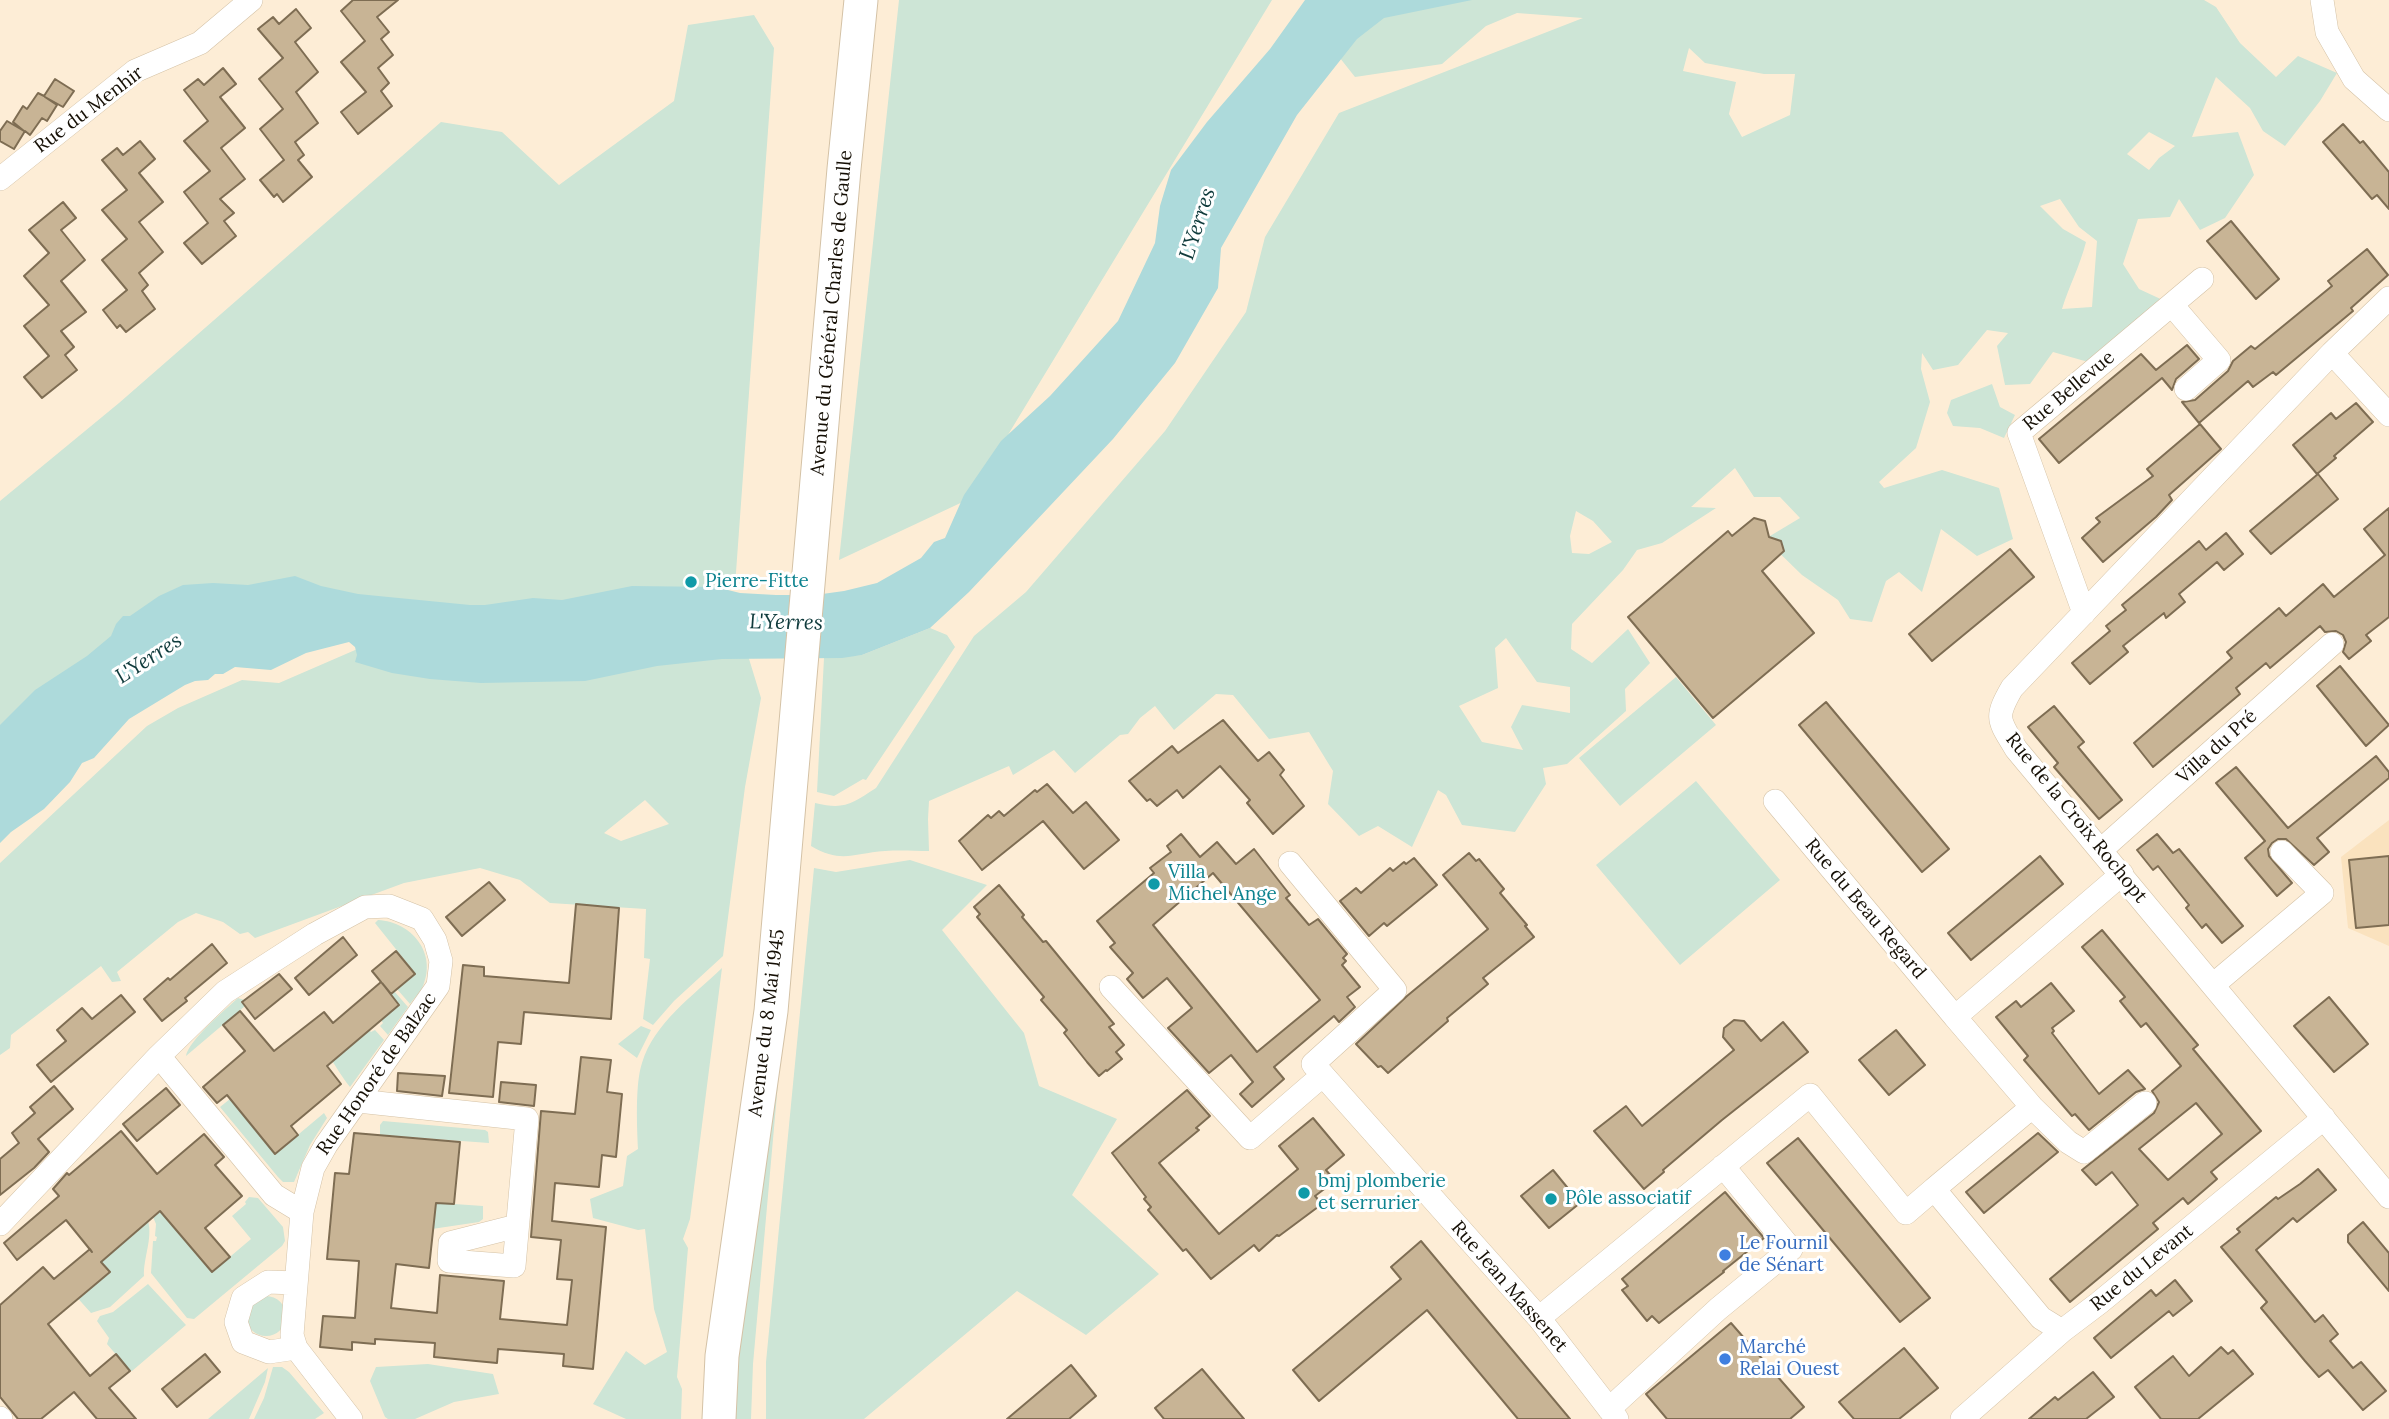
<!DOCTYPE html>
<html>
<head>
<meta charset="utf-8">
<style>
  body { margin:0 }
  canvas { display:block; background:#fdedd6 }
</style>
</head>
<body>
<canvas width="2389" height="1419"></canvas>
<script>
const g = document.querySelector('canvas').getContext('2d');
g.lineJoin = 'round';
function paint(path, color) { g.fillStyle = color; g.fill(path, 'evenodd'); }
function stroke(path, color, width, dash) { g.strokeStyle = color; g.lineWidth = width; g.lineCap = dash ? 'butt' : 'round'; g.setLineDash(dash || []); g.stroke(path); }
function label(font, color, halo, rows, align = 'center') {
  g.font = font + ' Lora,serif'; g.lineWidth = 6; g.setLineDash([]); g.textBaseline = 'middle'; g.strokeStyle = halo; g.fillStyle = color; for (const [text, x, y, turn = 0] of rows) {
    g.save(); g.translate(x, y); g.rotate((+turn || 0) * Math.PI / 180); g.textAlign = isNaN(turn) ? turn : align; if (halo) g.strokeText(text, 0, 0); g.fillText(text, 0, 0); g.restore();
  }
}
const built = new Path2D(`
  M2389 820V946L2348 928 2341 857Z`);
const green = new Path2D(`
  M899 0H1272L969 499 839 560Z
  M1443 0H2204L2216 7 2240 43 2276 77 2298 56 2337 73 2320 101 2285 146 2263 131 2250 108 2216 77 2192 137 2238 132 2254 175 2225 218 2200 230 2179 199 2170 217 2138 219 2123 264 2139 289 2167 302 2113 369 2053 352 2030 384 2005 385 1997 346 2008 333 1987 330 1958 365 1933 370 1922 353 1921 369 1930 402 1916 448 1879 482 1884 488 1942 470 1999 488 2013 539 1977 556 1941 529 1922 592 1899 572 1886 581 1872 622 1850 619 1838 600 1802 575 1765 539 1800 518 1780 497H1754L1735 468 1691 507 1716 508 1662 543 1637 550 1623 570 1572 624 1571 649 1592 663 1628 629 1650 663 1625 689 1626 711 1567 764 1543 768 1546 784 1515 832 1462 825 1446 795 1438 790 1412 847 1378 826 1359 836 1328 804 1333 771 1309 732 1269 739 1233 695 1216 694 1174 730 1155 706 1140 718 1128 734 1120 735 1075 773 1054 750 1013 775 1009 766 929 801 928 819 929 851C915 851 900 850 885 851 853 853 842 864 811 846L815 803C845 810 851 804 876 788L974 636 1026 592 1165 431 1246 312 1265 237 1339 113 1583 18 1517 13 1486 26 1442 64 1355 77 1332 48 1378 13ZM1689 48 1705 63 1764 74H1795L1790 115 1742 137 1729 114 1736 82 1683 71ZM2149 132 2175 146 2159 158 2149 170 2127 154ZM2060 199 2079 227 2097 241 2092 307 2062 309C2069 286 2080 266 2086 242L2063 229 2040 206ZM1576 511 1593 521 1612 542 1589 554 1572 553 1570 536ZM1506 638 1537 682 1570 687V713L1522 705 1511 727 1523 750 1482 742 1459 706 1498 688 1495 648Z
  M754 15 774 48 735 586 627 600 443 614 275 596 0 741V501L119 403 441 122 502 132 559 185 674 101 688 25Z
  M1992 384 2000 407 2015 415 2004 438 1980 428 1953 426 1947 413 1951 400Z
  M930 628 947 635 955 647 866 780 863 779 834 796 817 792 824 658 862 655Z
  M369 644 746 649 761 698 745 787 723 956 674 1001 653 1025 643 1019 650 959 644 958 646 909 550 903 520 880 480 868 404 883 255 938 248 932 240 934 223 922 196 913 178 922 117 972 121 981 112 982 101 966 11 1035 10 1048 0 1055V863L147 726 178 708 242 680 279 683ZM645 800 669 824 621 841 604 833Z
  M1676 677 1716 725 1620 806 1579 758Z
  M1696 781 1780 880 1680 965 1596 865Z
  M910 860 987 885 942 930 1024 1033 1039 1086 1117 1119 1072 1195 1159 1274 1086 1335 1017 1291 864 1419H766V1362L814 868 836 872Z
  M378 920C412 922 437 953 423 986 420 993 414 998 410 1004L397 989 415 973 375 923Z
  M722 968 690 1219 683 1239 688 1248 677 1377 682 1389 681 1419H626L593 1404 626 1351 645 1365 667 1352 654 1309 645 1229 638 1230 593 1218 590 1199 623 1186 627 1156 638 1149C637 1126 635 1084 642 1063 654 1023 693 996 722 968Z
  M394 991 408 1007 388 1035 380 1026 383 1023 381 1020 399 1005 391 994Z
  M238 998 244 1000 242 1002 245 1006 186 1056C188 1041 226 1009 238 998Z
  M641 1026 651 1030 637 1058 618 1044Z
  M369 1030 371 1032 375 1030 384 1040 350 1087C340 1075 334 1062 324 1050Z
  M776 1083H778L753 1364 751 1419H730Z
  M230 1099 275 1154 324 1113 327 1118 310 1145 294 1182H283L278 1177 220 1107Z
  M383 1121 485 1130 488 1132 489 1143 380 1135V1125Z
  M98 1152 141 1189 212 1272 251 1239 232 1216 246 1204 245 1202 249 1197 258 1198 283 1227 285 1241 282 1246 194 1319 187 1318 151 1273 153 1241H156L157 1237 155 1236 156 1224 153 1217Z
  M411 1201 483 1206V1219L479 1222 432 1229 433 1235 408 1233Z
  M148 1221C153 1238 143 1259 144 1276L110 1307 91 1313 65 1284 85 1293 109 1272 101 1262Z
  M148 1284 186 1325 132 1371H130L107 1344 109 1338 97 1321 100 1316 113 1312Z
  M246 1316a20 20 0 1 1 40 0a20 20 0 1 1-40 0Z
  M428 1364 493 1374 499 1394 454 1402 415 1419H388L385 1417 370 1381 376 1367Z
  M273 1367H282L289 1372 324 1413 315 1419H254L264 1398Z
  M268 1368 265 1382 249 1419H208Z`);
const water = new Path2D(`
  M1305 0H1472L1384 18 1357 39 1297 115 1221 248 1218 288 1175 363 1113 439 969 592 930 628 862 655 842 658 722 659 657 666 585 681 481 683 430 679 392 673 355 662 357 655 355 647 349 642 306 653 271 670 235 667 223 674H215L208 680 195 681 185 685 129 719 94 758 82 763 70 782 44 809 11 832 0 843V725L35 690 87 656 111 636 116 624 123 616H130L159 596 183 585 213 583 248 585 295 576 321 586 358 594 470 605H485L533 598 562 600 632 586 716 587 740 593 776 595H815L844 591 877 583 921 558 934 542 945 538 964 495 1001 441 1050 396 1118 321 1155 243 1160 206 1171 170 1207 122 1270 49Z`);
const building = new Path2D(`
  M353 0H398L377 17 389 32 381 39 393 55 378 68 389 83 381 91 392 106 358 134 341 112 366 92 341 62 365 41 341 11Z
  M296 9 311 28 295 42 318 72 296 92 318 123 295 142 304 155 298 160 312 177 283 202 277 194 274 197 260 180 284 160 260 129 283 109 259 79 283 58 258 29 273 17 279 24Z
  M223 68 236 84 220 97 245 128 221 148 245 179 220 199 234 213 224 221 236 236 202 264 184 243 208 223 184 192 210 171 184 141 208 121 184 90 198 79 204 85Z
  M55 79 74 91 63 107 45 97 57 105 47 121 42 118 30 135 25 131 14 149 0 141V131L7 121 24 131 13 122 23 106 27 109 38 93 44 96Z
  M2343 124 2360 143 2363 141 2389 172V209L2377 195 2372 199 2323 142Z
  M140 141 155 159 139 173 163 202 139 222 163 252 139 273 148 285 142 291 155 309 126 332 120 325 117 328 103 310 127 290 102 260 127 239 102 210 127 190 102 160 117 148 123 155Z
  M63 202 76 218 61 230 85 260 61 281 86 312 61 331 74 347 65 355 77 370 42 398 24 377 49 356 24 326 49 305 24 276 49 253 29 230Z
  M2231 221 2279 279 2256 299 2207 241Z
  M2367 249 2388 275 2351 308 2353 311 2276 375 2273 372 2253 387 2248 381 2199 423 2182 402 2195 400 2228 371 2233 361 2251 346 2255 349 2332 286 2328 281Z
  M2187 345 2199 359 2176 379 2172 390 2162 378 2059 463 2039 439 2141 354 2156 370Z
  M2356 403 2373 422 2334 456 2336 458 2317 474 2293 445 2331 413 2336 419Z
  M2200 424 2221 449 2169 495 2172 500 2156 517 2103 562 2082 538 2100 522 2096 518 2153 476 2147 469Z
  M2318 474 2338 499 2271 554 2250 531Z
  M2389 508V617L2366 635 2371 641 2349 659 2343 652 2346 642 2343 635 2336 631 2325 632 2320 626 2270 668 2266 663 2236 688 2240 694 2153 767 2134 743 2232 658 2227 652 2279 608 2286 616 2323 584 2334 597 2385 555 2364 529Z
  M1754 518 1765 521 1769 537 1781 541 1784 551 1762 571 1814 633 1713 718 1628 617 1728 531 1732 536Z
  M2226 533 2243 554 2224 570 2217 562 2179 594 2185 602 2166 618 2164 613 2123 646 2128 652 2090 684 2072 663 2110 631 2106 626 2126 610 2122 605 2199 541 2206 550Z
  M2010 549 2034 577 1932 661 1909 634Z
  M2340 666 2389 725 2366 746 2317 686Z
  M1826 702 1949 849 1922 872 1799 725Z
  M2054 706 2084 742 2078 747 2122 800 2099 819 2054 767 2058 763 2028 727Z
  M1223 720 1258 761 1269 752 1284 770 1280 775 1304 806 1273 834 1247 803 1250 800 1220 766 1183 798 1177 790 1157 806 1150 799 1147 801 1129 781 1172 746 1178 753Z
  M2376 756 2389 772V778L2317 838 2329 852 2314 865 2286 839H2278L2272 843 2268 849 2269 856 2292 883 2277 896 2245 858 2265 841 2216 783 2236 767 2288 828Z
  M1047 784 1073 813 1086 802 1119 840 1084 869 1043 821 982 870 959 841 988 815 991 818 999 811 1004 816 1035 790 1037 792Z
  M1181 834 1200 857 1217 842 1236 864 1254 849 1290 895 1286 898 1309 925 1318 919 1347 954 1343 958 1346 961 1342 965 1360 987 1347 997 1355 1007 1339 1022 1334 1016 1274 1067 1284 1079 1252 1107 1240 1094 1253 1082 1231 1055 1209 1073 1168 1028 1192 1008 1167 978 1143 998 1127 979 1133 973 1110 947 1115 943 1097 921 1154 873 1150 868 1171 852 1167 846ZM1213 873 1320 1000 1257 1052 1153 925Z
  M2157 834 2173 853 2179 849 2243 926 2222 943 2206 924 2202 928 2186 908 2189 905 2158 866 2153 870 2137 850Z
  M1469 853 1476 861 1479 859 1504 889 1500 893 1527 925 1525 926 1534 937 1483 978 1488 984 1447 1018 1448 1021 1388 1073 1381 1066 1378 1067 1356 1044 1407 996 1488 929 1443 875Z
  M2040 856 2063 884 1971 960 1948 933Z
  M2389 856V925L2356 928 2349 860Z
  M1414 858 1437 885 1387 926 1384 923 1369 936 1340 901 1356 888 1361 893 1390 868 1393 871 1404 862 1406 864Z
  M489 882 505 900 462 936 446 917Z
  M999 885 1024 915 1022 917 1043 942 1046 941 1114 1024 1109 1027 1124 1045 1116 1052 1122 1059 1107 1071 1106 1070 1099 1076 1087 1062 1064 1033 1067 1030 1041 1000 1044 997 977 917 980 914 974 907Z
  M576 904 619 908 611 1019 524 1012 521 1044 498 1042 493 1097 449 1093 463 965 484 967V976L569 983Z
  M2102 930 2198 1045 2193 1049 2261 1131 2211 1172 2217 1179 2188 1204 2183 1198 2153 1223 2158 1229 2070 1302 2050 1279 2138 1205 2112 1172 2096 1185 2082 1170 2154 1113 2159 1102 2152 1091 2181 1066 2146 1023 2141 1027 2120 1001 2125 997 2082 947ZM2196 1103 2222 1134 2168 1180 2139 1149Z
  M343 937 357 955 309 995 295 978Z
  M212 944 227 963 185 998 187 1001 162 1021 144 999 168 978 170 980Z
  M396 951 415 974 391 994 382 983 399 1005 327 1066 341 1084 291 1126 298 1135 275 1154 227 1095 217 1103 203 1087 245 1051 223 1025 240 1011 274 1051 324 1012 333 1023 381 982 372 971Z
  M279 974 292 989 255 1019 242 1002Z
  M2051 983 2074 1011 2052 1028 2054 1031 2052 1033 2099 1094 2128 1070 2145 1089 2136 1092 2089 1130 2075 1114 2072 1116 2024 1060 2028 1056 1996 1017 2016 1001 2021 1007Z
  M121 995 135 1012 51 1082 37 1065 66 1041 57 1030 82 1008 92 1019Z
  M2329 997 2368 1044 2334 1072 2294 1026Z
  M1734 1020 1744 1021 1761 1041 1783 1022 1808 1052 1722 1120 1663 1170 1664 1172 1644 1189 1594 1131 1626 1106 1642 1126 1734 1050 1723 1037 1724 1028Z
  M1896 1030 1925 1065 1889 1095 1859 1060Z
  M581 1057 611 1060 607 1092 622 1094 616 1157 602 1155 599 1187 555 1183 552 1221 606 1227 593 1369 563 1366 564 1354 498 1349 497 1363 434 1357 435 1343 375 1339V1344L352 1342V1350L320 1347 323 1316 355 1318 359 1261 327 1259 335 1173 349 1174 354 1133 460 1142 454 1204 436 1203 429 1268 396 1264 391 1308 437 1313 440 1275 461 1277 504 1281 500 1319 567 1325 572 1280 557 1279 561 1240 531 1237 541 1111 575 1114Z
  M398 1073 445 1076 442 1096 397 1091Z
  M501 1082 536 1085 534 1106 499 1102Z
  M54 1086 73 1109 38 1139 49 1152 34 1168 0 1195V1159L19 1143 12 1133 35 1113 30 1107Z
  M166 1088 180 1105 137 1141 123 1124Z
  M1187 1090 1210 1116 1196 1128 1199 1130 1159 1163 1219 1234 1298 1169 1279 1146 1313 1118 1344 1155 1326 1170 1335 1181 1315 1196 1322 1204 1279 1236 1277 1235 1259 1251 1254 1245 1211 1279 1186 1249 1183 1251 1148 1210 1151 1207 1144 1199 1146 1197 1112 1153Z
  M121 1131 157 1174 204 1134 224 1157 215 1165 242 1196 205 1228 230 1257 212 1272 160 1211 101 1262 110 1272 48 1324 90 1376 116 1354 130 1371 109 1388 136 1419H97L74 1392 41 1419H18L0 1397V1305L43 1267 54 1279 90 1249 92 1252 66 1220 17 1260 4 1243 59 1196 53 1189 67 1173 69 1175Z
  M2038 1133 2058 1152 1984 1213 1966 1192Z
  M1798 1138 1930 1298 1900 1322 1767 1163Z
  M2318 1169 2336 1190 2297 1222 2293 1218 2256 1250 2315 1322 2323 1315 2338 1334 2330 1341 2353 1368 2361 1362 2386 1391 2363 1410 2328 1370 2319 1377 2305 1361 2261 1308 2267 1302 2221 1247 2240 1232 2237 1229 2276 1197 2278 1199 2300 1184Z
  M1553 1170 1580 1203 1549 1228 1521 1196Z
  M1725 1192 1764 1238 1723 1271 1724 1272 1659 1323 1652 1316 1647 1321 1622 1290 1628 1286 1622 1279Z
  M2363 1222 2389 1253V1291L2348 1242V1235Z
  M1421 1241 1570 1419H1518L1427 1310 1319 1401 1293 1370 1401 1279 1391 1267Z
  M2175 1280 2192 1301 2173 1316 2169 1311 2111 1358 2094 1338 2151 1290 2156 1296Z
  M1731 1323 1804 1407 1790 1419H1667L1646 1394Z
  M2221 1347 2228 1354 2233 1350 2253 1374 2198 1419H2161L2135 1387 2173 1356 2189 1376Z
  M1904 1348 1938 1388 1899 1419H1854L1839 1402Z
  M205 1354 220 1372 177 1407 162 1389Z
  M1071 1365 1096 1396 1069 1419H1007Z
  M1202 1369 1228 1400 1244 1419H1164L1155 1408Z
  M2093 1372 2114 1397 2086 1419H2029L2055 1397 2058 1400Z`);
const minor = new Path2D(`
  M2322 0 2327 32 2354 79 2389 110
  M0 179 135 71 200 43 251 0
  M2389 298 2332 353 2012 688C1994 719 1999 720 2016 749L2389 1197
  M2172 305 2219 360 2186 389
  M2332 353 2389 415
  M2084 613 2019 433 2202 279
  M1775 801 1955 1017
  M2101 850 2332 644
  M1290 863 1395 990 1313 1064 1539 1318 1617 1419
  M2213 985 2322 893 2282 852
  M1111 987 1250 1138 1323 1075
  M159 1056 274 1195 302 1212
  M358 1101 527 1119 514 1266 449 1261 450 1243 517 1226
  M2032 1107 2068 1142 2084 1152 2145 1103
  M0 1224 159 1056 225 992 315 934 365 907 389 906 422 919 435 940 441 961 438 986 326 1145 313 1168 302 1212 292 1335 296 1348 351 1419
  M296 1283 268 1282 243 1298 236 1322 243 1342 269 1352 296 1348
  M1539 1318 1810 1095 1906 1213 1934 1189
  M2062 1331 2041 1318 1934 1189 2032 1107 1955 1017 2122 874
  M1609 1409 1718 1309 1791 1249 1723 1166
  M0 1418 1 1419
  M1962 1419 2062 1331 2099 1303 2324 1118`);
const secondary = new Path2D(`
  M719 1419 722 1356 771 1011 844 169 861 0`);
const markers = [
  [691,582,7,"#0f9aa8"],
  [1154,884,7,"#0f9aa8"],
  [1304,1193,7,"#0f9aa8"],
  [1551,1199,7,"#0f9aa8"],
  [1725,1255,7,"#3f7fe0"],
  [1725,1359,7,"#3f7fe0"]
];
const streetNames = [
  ["Rue du Menhir",89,110,-37],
  ["Avenue du Général Charles de Gaulle",832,313,-85],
  ["Rue Bellevue",2069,391,-40],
  ["Villa du Pré",2217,747,-42],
  ["Rue de la Croix Rochopt",2076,818,51],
  ["Rue du Beau Regard",1865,909,50],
  ["Avenue du 8 Mai 1945",767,1023,-83],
  ["Rue Honoré de Balzac",377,1074,-55],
  ["Rue du Levant",2142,1268,-39],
  ["Rue Jean Massenet",1509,1287,49]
];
const cultureNames = [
  ["Pierre-Fitte",705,582],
  ["Villa",1168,873],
  ["Michel Ange",1168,895],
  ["bmj plomberie",1318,1182],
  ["et serrurier",1318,1204],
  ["Pôle associatif",1565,1199]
];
const shopNames = [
  ["Le Fournil",1739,1244],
  ["de Sénart",1739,1266],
  ["Marché",1739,1348],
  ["Relai Ouest",1739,1370]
];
const waterNames = [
  ["L'Yerres",1198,224,-72],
  ["L'Yerres",786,623,1],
  ["L'Yerres",149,659,-33]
];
paint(built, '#fae2be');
paint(green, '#cde5d6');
paint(water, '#addadb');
paint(building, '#c8b495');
stroke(building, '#7e6d53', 2);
stroke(minor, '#d4c2a6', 24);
stroke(secondary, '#d4c2a6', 35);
stroke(minor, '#fff', 23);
stroke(secondary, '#fff', 33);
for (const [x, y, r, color] of markers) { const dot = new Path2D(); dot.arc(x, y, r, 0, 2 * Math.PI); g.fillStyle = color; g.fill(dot); stroke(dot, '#fff', 2.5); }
label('19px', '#150f05', '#fff', streetNames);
label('19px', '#0d838f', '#fff', cultureNames, 'left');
label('19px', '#366cbe', '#fff', shopNames, 'left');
label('italic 21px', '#103b3c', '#fff', waterNames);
</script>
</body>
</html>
